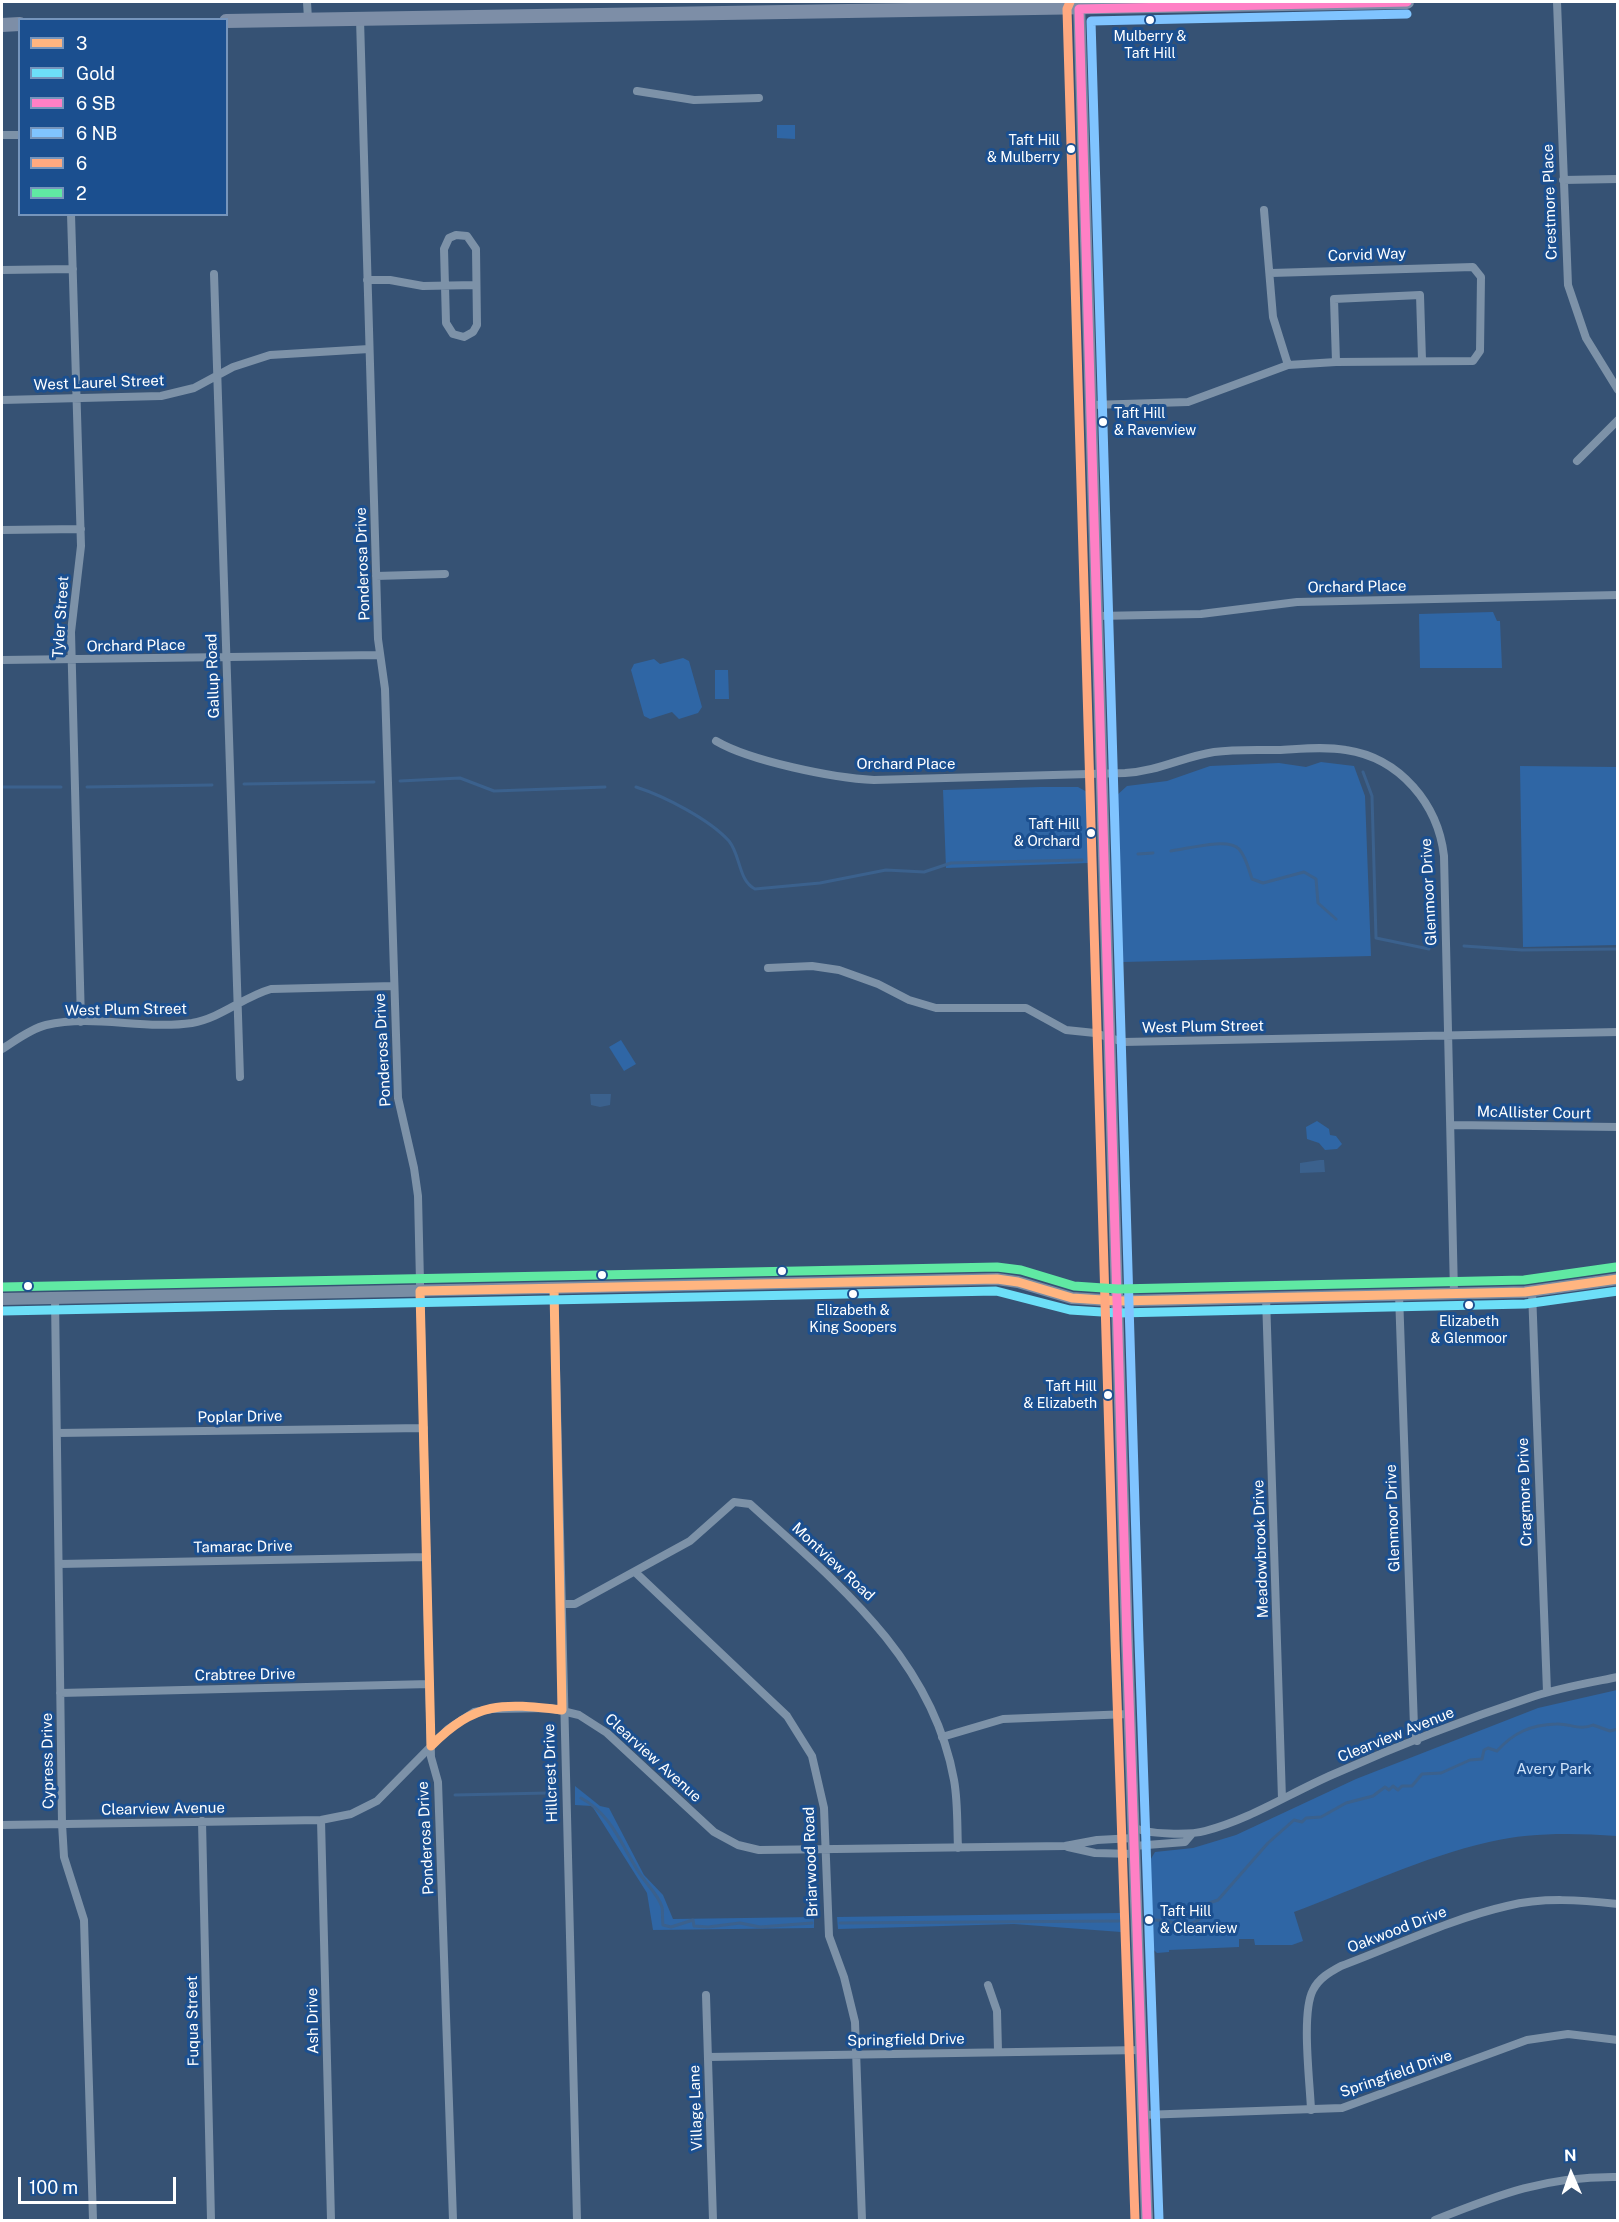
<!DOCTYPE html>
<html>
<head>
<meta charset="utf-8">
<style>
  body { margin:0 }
  #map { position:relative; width:1619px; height:2222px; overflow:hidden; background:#365274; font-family:"Public Sans",sans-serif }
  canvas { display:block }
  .frame { position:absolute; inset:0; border:3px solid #fff; pointer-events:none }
  .legend { position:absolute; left:18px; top:18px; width:210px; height:198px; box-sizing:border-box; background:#1b4f8f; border:2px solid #7695bc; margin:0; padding:8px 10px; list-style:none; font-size:18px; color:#fff }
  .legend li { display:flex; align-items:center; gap:12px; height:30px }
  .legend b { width:30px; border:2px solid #7695bc }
  .north { position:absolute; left:1541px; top:2144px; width:60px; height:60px; -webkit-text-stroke:4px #1b4f8f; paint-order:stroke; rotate:358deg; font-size:16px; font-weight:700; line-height:24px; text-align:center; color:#fff }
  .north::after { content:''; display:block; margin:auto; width:21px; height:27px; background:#fff; clip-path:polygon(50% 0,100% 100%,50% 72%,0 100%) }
  .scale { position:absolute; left:18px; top:2177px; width:158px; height:27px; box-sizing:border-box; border:3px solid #fff; border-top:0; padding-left:8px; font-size:18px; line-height:21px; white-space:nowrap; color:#fff; -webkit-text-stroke:4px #1b4f8f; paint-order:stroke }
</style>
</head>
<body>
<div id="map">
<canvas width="1619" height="2222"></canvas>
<div class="frame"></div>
<ul class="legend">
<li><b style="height:8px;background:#ffb580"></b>3</li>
<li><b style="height:8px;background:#6ddff8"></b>Gold</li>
<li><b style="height:8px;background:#ff80c5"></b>6 SB</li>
<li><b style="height:8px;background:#80c4ff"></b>6 NB</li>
<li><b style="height:8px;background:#ffa980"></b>6</li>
<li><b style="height:8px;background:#60e9a3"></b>2</li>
</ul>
<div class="north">N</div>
<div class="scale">100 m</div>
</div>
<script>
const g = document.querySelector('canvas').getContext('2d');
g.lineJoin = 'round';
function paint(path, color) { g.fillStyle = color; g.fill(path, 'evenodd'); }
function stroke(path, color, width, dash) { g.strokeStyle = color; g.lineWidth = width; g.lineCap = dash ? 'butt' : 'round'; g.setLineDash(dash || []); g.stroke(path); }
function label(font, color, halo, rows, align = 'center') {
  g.font = font + ' "Public Sans",sans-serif'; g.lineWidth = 6; g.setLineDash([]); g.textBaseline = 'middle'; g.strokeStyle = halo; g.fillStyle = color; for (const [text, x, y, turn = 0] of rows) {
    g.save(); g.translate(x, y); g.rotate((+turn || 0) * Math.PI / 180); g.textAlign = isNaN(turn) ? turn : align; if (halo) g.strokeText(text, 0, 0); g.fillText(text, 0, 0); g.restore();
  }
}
const green = new Path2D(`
  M777 125H795V139L777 138Z
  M1493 612 1497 621H1500L1502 668H1420L1419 614Z
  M683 658 689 661 702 707 698 713 679 719 672 712 650 719 644 716 631 670 634 664 654 659 660 664Z
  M715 670H728L729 699H715Z
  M1321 762 1354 766 1365 796 1371 956 1123 962 1120 942 1116 796 1127 786 1167 781 1210 766 1279 763 1306 767Z
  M1520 766 1617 767V945L1523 947Z
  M1040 787H1078L1087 792 1088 863 946 868 943 790Z
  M621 1040 636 1064 624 1071 609 1047Z
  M1317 1121 1329 1129 1330 1135 1336 1136 1342 1144 1337 1149 1325 1150 1319 1143 1307 1139 1306 1127Z
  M1617 1690V1836C1574 1833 1531 1832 1489 1842 1423 1857 1358 1888 1294 1912L1303 1941 1292 1945H1255L1254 1939H1239V1947L1169 1950V1952L1157 1953 1151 1947 1149 1862 1155 1852 1193 1848 1236 1835 1356 1779 1538 1708Z
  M575 1786 600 1806 609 1808 644 1875 663 1895 673 1919 814 1917V1928L653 1930 647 1893 592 1806 575 1805Z
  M1120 1913 1121 1932 1014 1924 838 1929 837 1917Z`);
const water = new Path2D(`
  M590 1094H611L610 1105 600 1107 591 1105Z
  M1320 1160H1324L1325 1172 1300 1173V1163Z`);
const stream = new Path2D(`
  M1363 772 1372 796 1376 938 1429 949
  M400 781 460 778 494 791 605 787
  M244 784 374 782
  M2 787H61
  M87 787 212 785
  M636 787C664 796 709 819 729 841 741 856 738 880 755 889L820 883 886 870 924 872 951 863 1082 860
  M1171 851C1187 849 1228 837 1239 849 1246 857 1249 870 1252 879L1263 883 1304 872 1316 879 1318 903 1336 919
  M1138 854 1153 853
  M1464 946 1522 950 1618 949
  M455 1795 548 1793
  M581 1798C611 1814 621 1844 638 1871 645 1883 658 1894 662 1907 663 1912 662 1919 663 1925L671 1927 693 1920 694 1926 708 1927 740 1923 760 1927 812 1923
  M1153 1920C1174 1919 1185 1933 1205 1915L1206 1904 1218 1900 1268 1843 1294 1820 1302 1822 1306 1818 1321 1817 1346 1803 1373 1796 1385 1787 1389 1790 1393 1786 1398 1790 1402 1786H1412L1422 1774 1441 1773 1470 1760 1482 1759 1484 1750 1488 1748 1497 1751C1514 1732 1531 1725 1556 1724 1569 1723 1580 1731 1593 1725L1610 1731 1618 1729
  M840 1923 1119 1921`);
const street = new Path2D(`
  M307 2 308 19
  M1557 2 1568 285 1586 338 1618 390
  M360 19 378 639 385 689 398 1098 414 1168 418 1196 431 1757 438 1782 453 2220
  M637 91 694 100 759 98
  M2 135H20
  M1563 180 1618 179
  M1264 210 1273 317 1288 365
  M71 214 81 546 71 632 81 1022
  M456 235 467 236 476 249 477 325 473 332 464 337 453 334 446 323 444 249 449 238Z
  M2 270 73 269
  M214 274 240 1077
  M367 280H390L423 286 476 285
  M1336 362 1334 299 1420 295 1422 360
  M2 400 161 396 194 388 233 367 270 355 369 349
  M1091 405 1188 402 1288 365 1336 362 1473 361 1480 351 1481 277 1473 267 1271 273
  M1577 461 1618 420
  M2 530 81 529
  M376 576 445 574
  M1097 616 1201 614 1297 602 1618 595
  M2 660 380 655
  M716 741C750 761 833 778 874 780L1125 773C1159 771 1182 757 1214 752 1235 749 1257 750 1278 750 1300 749 1324 746 1346 750 1400 758 1438 804 1444 856L1454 1293
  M768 968 812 966 839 970 878 984 909 1000 936 1008H1026L1066 1030 1095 1033 1123 1042 1618 1032
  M2 1049C15 1041 30 1029 46 1025 93 1014 144 1030 192 1023 221 1018 243 997 271 989L394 986
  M1451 1125 1618 1127
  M554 1289 577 2220
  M1532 1291 1547 1692
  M1399 1294 1414 1727 1417 1741
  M1266 1297 1282 1799
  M55 1298 62 1824 64 1857 84 1920 93 2220
  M57 1433 424 1428
  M59 1564 427 1557
  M635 1572 787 1716 812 1756 824 1808 829 1936 844 1977 855 2022 862 2220
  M562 1604H575L690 1541 734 1502 750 1504C836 1582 932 1658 954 1780 958 1802 957 1826 958 1848
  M60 1693 430 1684
  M942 1737 1003 1719 1129 1714
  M321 1820 331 2220
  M202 1821 211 2220
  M2 1825 321 1820 351 1814 377 1801 448 1729 474 1712 492 1709 550 1708 579 1715 607 1733 714 1832 738 1845 759 1850 1065 1846 1097 1840 1134 1838
  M1134 1827C1146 1835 1191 1835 1205 1831 1251 1819 1290 1793 1334 1774 1397 1746 1463 1720 1529 1698 1557 1688 1588 1683 1618 1677
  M1134 1846 1185 1842 1191 1835
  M1068 1847 1095 1853 1135 1854
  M988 1985 997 2011 998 2051
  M706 1995 713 2220
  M708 2057 1141 2050
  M1311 2110C1310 2082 1301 2013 1313 1990 1319 1978 1330 1972 1341 1966 1395 1946 1450 1919 1507 1906 1543 1897 1581 1900 1618 1904
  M1142 2115 1342 2108 1527 2040 1568 2034 1618 2040
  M1435 2220C1500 2194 1546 2176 1618 2177`);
const secondary = new Path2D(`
  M1079 2 1127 1641 1147 2220
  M2 1299 997 1279 1018 1282 1072 1298 1118 1301 1525 1292 1618 1279`);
const primary = new Path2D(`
  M226 21 1407 2
  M2 25 20 24`);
const bus1 = new Path2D(`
  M420 1291 997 1279 1018 1282 1072 1298 1118 1301 1525 1292 1618 1279
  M420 1291 431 1746
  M431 1746C476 1701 502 1703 562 1710L554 1289`);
const bus2 = new Path2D(`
  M2 1311 996 1291 1070 1310 1118 1313 1525 1304 1618 1291`);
const bus3 = new Path2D(`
  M1147 2220 1127 1641 1079 9 1407 2`);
const bus4 = new Path2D(`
  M1159 2220 1139 1641 1091 21 1407 14`);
const bus5 = new Path2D(`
  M1070 2 1067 9 1115 1641 1135 2220`);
const bus6 = new Path2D(`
  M2 1287 997 1267 1021 1270 1074 1286 1118 1289 1524 1280 1616 1267`);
const markers = [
  [1150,20,5,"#fff"],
  [1071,149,5,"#fff"],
  [1103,422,5,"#fff"],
  [1091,833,5,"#fff"],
  [782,1271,5,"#fff"],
  [602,1275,5,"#fff"],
  [28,1286,5,"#fff"],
  [853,1294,5,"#fff"],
  [1469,1305,5,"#fff"],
  [1108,1395,5,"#fff"],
  [1149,1920,5,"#fff"]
];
const busNames = [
  ["Mulberry &",1150,37],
  ["Taft Hill",1150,54],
  ["Taft Hill",1060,141,"right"],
  ["& Mulberry",1060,158,"right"],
  ["Taft Hill",1114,414,"left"],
  ["& Ravenview",1114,431,"left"],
  ["Taft Hill",1080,825,"right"],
  ["& Orchard",1080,842,"right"],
  ["Elizabeth &",853,1311],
  ["King Soopers",853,1328],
  ["Elizabeth",1469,1322],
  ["& Glenmoor",1469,1339],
  ["Taft Hill",1097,1387,"right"],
  ["& Elizabeth",1097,1404,"right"],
  ["Taft Hill",1160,1912,"left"],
  ["& Clearview",1160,1929,"left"]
];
const streetNames = [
  ["Crestmore Place",1550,202,-92],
  ["Corvid Way",1367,255,-2],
  ["West Laurel Street",99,383,-2],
  ["Ponderosa Drive",363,564,-92],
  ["Orchard Place",1357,587,-1],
  ["Tyler Street",61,617,-86],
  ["Orchard Place",136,646,-1],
  ["Gallup Road",213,676,-92],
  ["Orchard Place",906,764],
  ["Glenmoor Drive",1429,892,-93],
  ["West Plum Street",126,1010,-1],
  ["West Plum Street",1203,1027,-1],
  ["Ponderosa Drive",383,1050,-93],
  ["McAllister Court",1534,1113,1],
  ["Poplar Drive",240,1417,-1],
  ["Cragmore Drive",1525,1492,-92],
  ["Glenmoor Drive",1393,1518,-92],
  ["Tamarac Drive",243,1547,-1],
  ["Meadowbrook Drive",1261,1549,-92],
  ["Montview Road",833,1562,43],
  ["Crabtree Drive",245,1675,-1],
  ["Clearview Avenue",1396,1735,-22],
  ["Clearview Avenue",653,1758,42],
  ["Cypress Drive",48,1761,-91],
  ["Hillcrest Drive",551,1773,-92],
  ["Clearview Avenue",163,1809,-1],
  ["Ponderosa Drive",426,1838,-93],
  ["Briarwood Road",811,1862,-92],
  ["Oakwood Drive",1397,1930,-21],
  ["Fuqua Street",193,2021,-91],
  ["Ash Drive",313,2021,-91],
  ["Springfield Drive",906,2040,-1],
  ["Springfield Drive",1396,2074,-19],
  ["Village Lane",696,2108,-92]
];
const parkNames = [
  ["Avery Park",1554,1769]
];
paint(green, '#2f66a5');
paint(water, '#3b618d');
stroke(stream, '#3b618d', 3);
stroke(street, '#7d92a8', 8);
stroke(secondary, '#798da4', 12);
stroke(primary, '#7d8ea7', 14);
stroke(bus1, '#ffb580', 9);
stroke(bus2, '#6ddff8', 9);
stroke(bus3, '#ff80c5', 9);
stroke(bus4, '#80c4ff', 9);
stroke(bus5, '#ffa980', 9);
stroke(bus6, '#60e9a3', 9);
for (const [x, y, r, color] of markers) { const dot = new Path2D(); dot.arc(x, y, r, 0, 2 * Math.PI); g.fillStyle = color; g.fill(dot); stroke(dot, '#1b4f8f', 2); }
label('14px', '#fff', '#1b4f8f', busNames);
label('15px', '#fff', '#1b4f8f', streetNames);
label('15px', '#cfe3fa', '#1b4f8f', parkNames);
</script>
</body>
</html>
